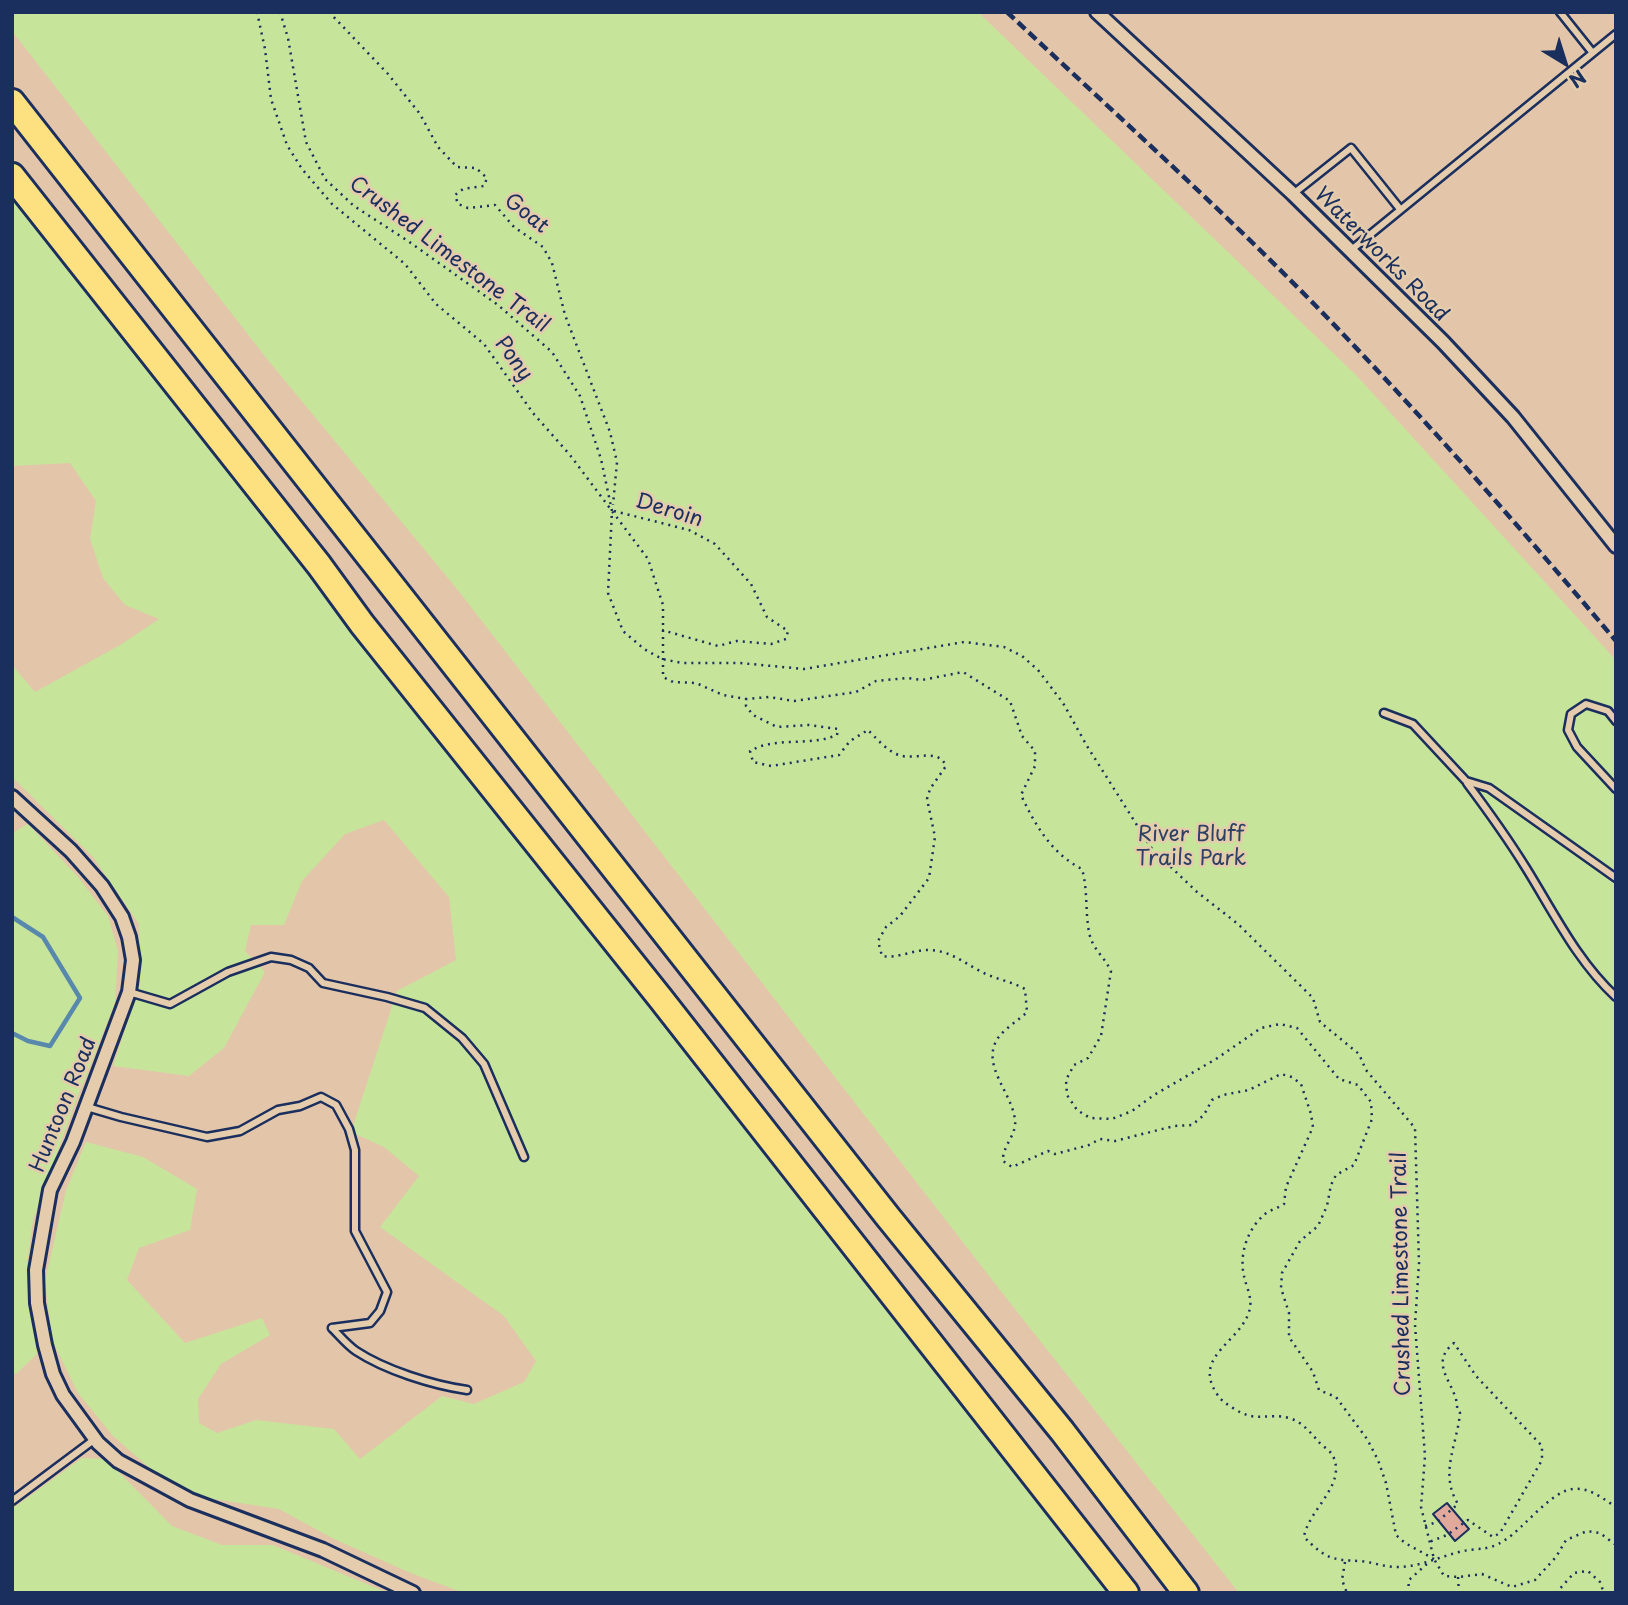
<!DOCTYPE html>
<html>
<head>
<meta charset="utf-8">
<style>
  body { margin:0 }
  #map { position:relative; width:1628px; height:1605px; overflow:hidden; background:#e3c5a9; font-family:"Playpen Sans",sans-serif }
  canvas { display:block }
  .frame { position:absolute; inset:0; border:14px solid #1b2f5e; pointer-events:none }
  .north { position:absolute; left:1530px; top:28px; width:70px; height:70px; -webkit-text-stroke:5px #e4ccac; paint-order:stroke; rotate:142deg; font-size:19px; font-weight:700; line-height:28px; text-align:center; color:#1b2f5e }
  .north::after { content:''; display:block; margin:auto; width:24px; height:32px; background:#1b2f5e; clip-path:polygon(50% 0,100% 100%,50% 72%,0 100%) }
</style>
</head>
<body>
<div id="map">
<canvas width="1628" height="1605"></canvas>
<div class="frame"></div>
<div class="north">N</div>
</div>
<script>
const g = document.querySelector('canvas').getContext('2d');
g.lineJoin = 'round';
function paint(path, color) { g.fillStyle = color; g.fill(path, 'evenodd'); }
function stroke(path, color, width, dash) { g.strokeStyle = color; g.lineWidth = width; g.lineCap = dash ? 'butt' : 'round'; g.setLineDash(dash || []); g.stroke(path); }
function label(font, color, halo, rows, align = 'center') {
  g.font = font + ' "Playpen Sans",sans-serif'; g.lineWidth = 5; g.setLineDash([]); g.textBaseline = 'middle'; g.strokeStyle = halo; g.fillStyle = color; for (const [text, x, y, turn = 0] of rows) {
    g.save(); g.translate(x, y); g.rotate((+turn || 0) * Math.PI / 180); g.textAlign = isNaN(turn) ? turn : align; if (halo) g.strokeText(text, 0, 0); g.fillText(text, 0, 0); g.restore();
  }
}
const green = new Path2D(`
  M12 12H978L1356 375 1616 660V1593H1239L996 1285 457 589 267 359 12 31Z
  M12 200 171 397 1107 1593H464L413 1574 332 1538 279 1509 207 1498 167 1483 113 1436 78 1393 52 1340 45 1281 66 1190 86 1142 143 1157 197 1189 190 1230 139 1248 127 1280 185 1343 262 1318 270 1335 221 1364 198 1399 199 1423 217 1433 256 1420 334 1429 360 1459 442 1396 474 1404 524 1382 536 1361 504 1316 380 1227 419 1176 384 1147 351 1132 397 991 456 960 449 897 384 820 345 834 302 881 284 925H251L245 951 265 972 224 1048 189 1076 113 1066 140 984 139 924 93 857 12 777V665L35 692 120 645 159 619 125 605 103 578 90 539 96 501 70 463 12 466Z
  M28 824 78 877 108 916 118 951 115 1003 75 1103 33 1220 27 1265 37 1354 16 1374 12 1372V833Z
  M82 1458 106 1459 172 1526 222 1545H273L388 1593H12V1509Z`);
const stream = new Path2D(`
  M12 917 43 937 80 998 50 1046 28 1041 12 1033`);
const building = new Path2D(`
  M1447 1503 1469 1529 1455 1541 1433 1514Z`);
const path = new Path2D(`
  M257 12 265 49 271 99 287 145 302 169 332 204 405 264 436 304 484 344 533 413 570 455 648 559 663 605V677L673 682 696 683 723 695 746 699
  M280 12 288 38 306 142 325 179 354 206 408 241 498 305 552 352 580 396 601 459 612 511 608 593 623 631 644 649 662 659 682 663H740L804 669 964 642 1004 647 1022 656 1038 670 1063 703 1087 746 1152 849 1197 892 1238 924 1313 998 1320 1022 1359 1054 1366 1070 1415 1128 1419 1263 1415 1325 1425 1456 1421 1507 1434 1559 1444 1576 1459 1577 1482 1574 1512 1587 1535 1580 1556 1557 1566 1540 1587 1531 1600 1533 1616 1545
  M329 12 388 74 420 114 438 147 457 167 476 168 487 178 484 186 463 189 455 195 458 204 468 208 495 205 514 227 543 247 552 263 565 315 610 432 617 462 613 505
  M614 511 689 530 715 544 751 584 767 617 788 631 786 639 771 644 737 641 718 646 662 630
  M1425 1526 1437 1522 1458 1504C1439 1473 1457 1446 1460 1413L1457 1409C1459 1386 1426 1365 1454 1343L1476 1376 1542 1446V1460L1500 1533 1493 1537 1468 1520 1447 1535 1429 1542
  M1434 1559 1405 1543 1396 1535 1386 1483 1378 1460 1367 1439 1336 1397 1319 1390 1313 1372 1289 1337V1313L1281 1288 1282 1273 1300 1241 1318 1226 1327 1206 1331 1185 1336 1175 1354 1165 1372 1119 1371 1102 1358 1085 1339 1079 1297 1028 1280 1024 1261 1028 1216 1059 1154 1095 1132 1111 1112 1119 1090 1118 1077 1110 1067 1095 1066 1080 1074 1065 1088 1058 1101 1036 1111 971C1104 956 1092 949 1089 932 1085 911 1088 890 1082 869 1052 854 1035 825 1021 795L1035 766V751L1022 736 1010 701 963 672 922 680 907 678 876 681 856 692 794 701 769 697 746 699V706L753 715 777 727 809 725 838 729 837 735C809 747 776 736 750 751L753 762 771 766 839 755 850 741 868 730C876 738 888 752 899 755 914 761 938 747 946 766L930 789 927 799 935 837 929 878 900 916 886 927 878 941 882 956C898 959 914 949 930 950 950 951 963 962 980 971 994 979 1011 981 1025 989L1027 1012C1018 1021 1005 1028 998 1038 980 1065 1012 1092 1015 1120 1017 1135 1002 1146 1003 1161L1012 1167 1048 1151 1055 1154 1089 1145 1100 1139 1115 1141 1174 1126 1192 1125 1204 1115 1212 1100 1223 1095 1249 1090 1281 1074 1292 1077 1301 1084 1311 1114 1313 1127 1286 1187 1284 1204C1278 1208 1270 1210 1265 1214 1247 1229 1239 1255 1244 1276 1246 1286 1252 1297 1250 1308 1243 1342 1191 1355 1217 1394 1221 1401 1227 1404 1233 1408 1257 1424 1266 1412 1289 1418 1301 1421 1310 1432 1318 1441 1322 1446 1330 1450 1333 1456 1347 1485 1308 1510 1304 1537 1325 1558 1331 1560 1360 1561 1372 1562 1384 1567 1397 1567 1419 1567 1439 1557 1459 1552 1478 1547 1487 1552 1505 1540 1524 1528 1551 1491 1573 1489 1589 1487 1602 1498 1616 1507
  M1345 1562 1342 1580 1347 1593
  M1458 1577 1459 1593
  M1408 1593 1409 1580 1428 1563
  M1556 1593 1574 1573 1588 1571 1600 1582 1604 1593`);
const service = new Path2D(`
  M1560 12 1592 52
  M1293 194 1351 148 1400 209
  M1350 251 1616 34
  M1384 713 1413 724 1466 781 1489 788 1616 878
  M1616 721 1608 711 1586 704 1571 714 1568 730 1577 747 1616 789
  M1467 783C1488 811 1508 839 1526 868 1554 913 1577 961 1616 997
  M129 992 170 1004 228 972 271 957 291 960 309 968 323 983 387 997 425 1008 462 1038 484 1064 524 1157
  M87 1107 121 1117 207 1137 240 1131 278 1110 300 1106 321 1097 336 1105 349 1129 355 1150V1231L387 1292 380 1311 370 1323 332 1328
  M332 1328C339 1335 347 1345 356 1351 385 1370 432 1385 467 1390
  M12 1501 95 1439`);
const minor = new Path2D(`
  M1097 12 1293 194 1443 342 1513 417 1616 546
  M12 797 71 851 102 886 122 917 129 937 133 960 129 992 73 1142 50 1190 36 1270 37 1303 45 1345 53 1374 63 1395 98 1443 118 1461 190 1500 323 1550 413 1593`);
const motorway = new Path2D(`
  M12 102 888 1217 1062 1431 1186 1593
  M12 176 319 565 362 624 661 999 1126 1593`);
const rail = new Path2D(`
  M1007 12C1110 109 1216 204 1315 305 1420 413 1519 526 1616 641`);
const streetNames = [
  ["Goat",526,214,39],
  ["Crushed Limestone Trail",449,255,37],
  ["Waterworks Road",1381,255,45],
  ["Pony",513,359,54],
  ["Deroin",669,511,17],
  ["Huntoon Road",64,1105,-68],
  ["Crushed Limestone Trail",1402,1274,-91]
];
const parkNames = [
  ["River Bluff",1191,835],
  ["Trails Park",1191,859]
];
paint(green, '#c7e49b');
stroke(stream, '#5889ad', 4.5);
paint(building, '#e1a99b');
stroke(building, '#1b2f5e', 2);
stroke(service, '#1b2f5e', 11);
stroke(minor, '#1b2f5e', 18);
stroke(motorway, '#1b2f5e', 30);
stroke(path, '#1b2f5e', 2.5, [2, 5]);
stroke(service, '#e4ccac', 6);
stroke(minor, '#e4ccac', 12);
stroke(motorway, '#fde080', 24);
stroke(rail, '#1b2f5e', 4.5, [10, 5]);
label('21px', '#1b2f5e', '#e4ccac', streetNames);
label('21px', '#2c4164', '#e4ccac', parkNames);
</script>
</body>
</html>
